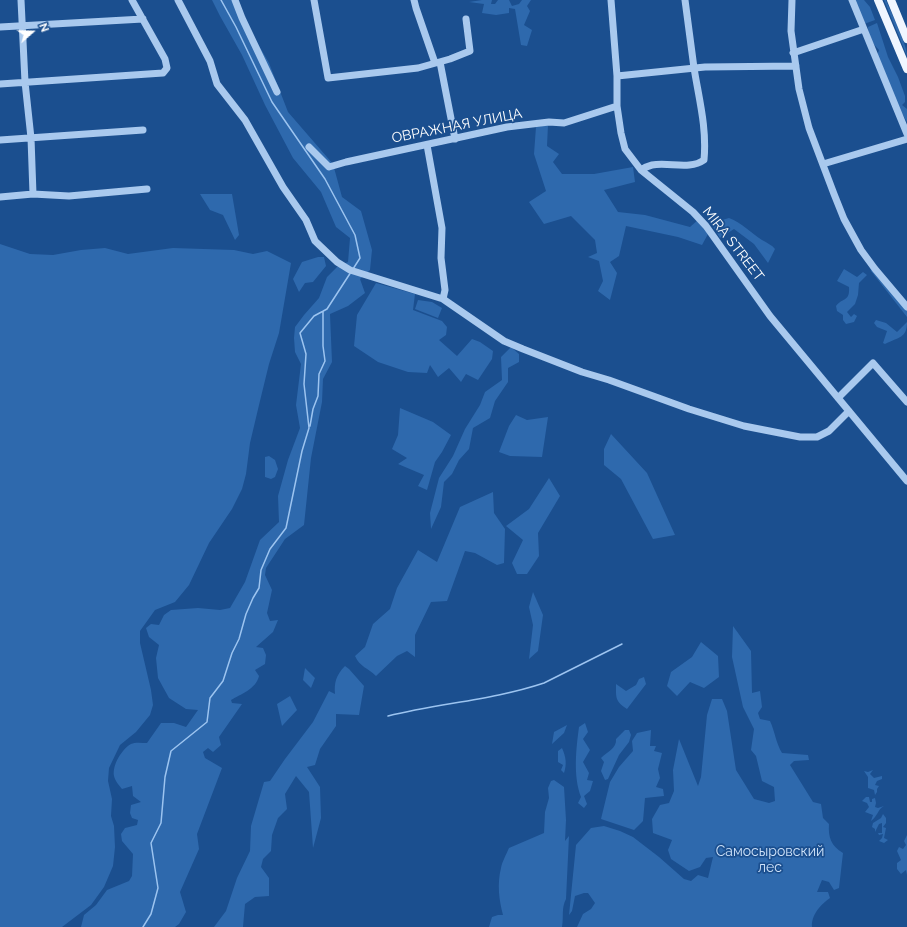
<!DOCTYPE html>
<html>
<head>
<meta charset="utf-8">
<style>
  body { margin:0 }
  #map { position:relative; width:907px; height:927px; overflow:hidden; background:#1b4f8f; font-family:Raleway,sans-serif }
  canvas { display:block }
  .north { position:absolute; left:12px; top:12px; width:40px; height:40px; -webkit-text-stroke:3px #1b4f8f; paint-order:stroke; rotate:70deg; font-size:11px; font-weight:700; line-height:16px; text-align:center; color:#fff }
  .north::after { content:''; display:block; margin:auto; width:14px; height:18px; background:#fff; clip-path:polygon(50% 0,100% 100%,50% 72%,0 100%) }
</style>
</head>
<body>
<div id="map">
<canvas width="907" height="927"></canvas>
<div class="north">N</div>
</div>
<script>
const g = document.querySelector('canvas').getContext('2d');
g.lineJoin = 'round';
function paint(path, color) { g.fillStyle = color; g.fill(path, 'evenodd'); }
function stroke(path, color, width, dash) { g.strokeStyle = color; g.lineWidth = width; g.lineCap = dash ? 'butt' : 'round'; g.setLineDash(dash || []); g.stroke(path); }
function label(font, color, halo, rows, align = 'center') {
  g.font = font + ' Raleway,sans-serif'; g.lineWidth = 3.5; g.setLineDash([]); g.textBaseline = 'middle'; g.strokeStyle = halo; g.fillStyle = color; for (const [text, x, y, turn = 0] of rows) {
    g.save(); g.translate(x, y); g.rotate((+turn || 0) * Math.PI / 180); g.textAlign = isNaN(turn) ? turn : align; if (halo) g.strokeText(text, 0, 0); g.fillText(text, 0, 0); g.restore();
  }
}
const green = new Path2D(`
  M212 0H235L244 20 269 63 288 112 333 164 342 197 361 211 372 250 370 270 360 279 365 293 348 306 330 314 332 362 323 379 322 402 311 458 304 525 285 539 266 568 265 575 272 590 267 613 270 621 278 620 273 632 256 647 263 648 266 655 265 664 255 670 259 676C256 689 241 694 231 700L232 703 242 704 219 737 221 745 213 752 208 748 203 752 205 758 222 768 197 834 199 849 180 892 186 912 179 924 175 927H81L84 915 96 905 107 890 129 881 132 876 133 854 122 841 121 834 125 828 137 825 138 820 132 818 130 813 131 805 141 802 133 796 132 786 122 789C119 785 115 781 114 776 112 765 122 749 131 744 135 742 142 743 147 743L161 723H174L186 727 198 710 186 709 169 698 158 678 156 658 159 645 149 637 146 628 151 624 159 625 164 615 171 610 198 608 220 610 230 608 245 582 260 540 279 522 278 496 288 460 300 428 296 405 301 364 295 352 294 338 295 327 304 315 319 298 327 277 337 267 348 262 350 238 336 227 321 192 293 158 265 105 242 55 220 16Z
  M482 0H492L491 4H495L498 0H509L512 6 519 4 522 0H531L527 6 530 11 524 25 532 30 527 46 521 45 515 9 509 8V13L496 15 482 13 484 4 469 2Z
  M854 0H864L870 7 875 20 864 24Z
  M884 0H886C891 13 907 44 907 56Z
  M877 23 888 57 898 77 905 96V102L902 105 907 109V122L900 110 877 56 879 50C872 43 868 36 868 27Z
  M548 125 547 146 559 154 553 162 562 174H594L633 167 635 182 604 190 618 212 645 215 690 227 699 219 708 234 702 245 678 237 626 226 619 256 610 262 617 273 610 300 598 291 603 281 599 261 588 257 597 253 595 240 571 216 544 224 529 202 546 191 534 154 536 127Z
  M200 194H232L239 235 235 240 223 215 210 210Z
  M729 218C742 223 751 233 762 240 767 243 772 245 775 249L768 263 754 244 734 229 720 238 712 225V223Z
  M0 244 30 254 53 255 81 250 105 248 128 254 173 248 234 250 253 254 267 251 291 263 279 333 269 364 259 405 250 443 246 474 242 489 232 509 209 543 189 585 175 602 155 610 140 631V643L151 690 153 705 150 715 136 732 120 745 109 768 108 781 112 799 111 816 114 826 115 847 113 866 104 887 91 905 62 927H0Z
  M318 257H324L326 266 313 282 305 283 299 292 293 279 302 262Z
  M870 265 907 308V317L871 271Z
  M844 269 857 277 863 272 867 275 859 283 858 295 855 304 847 312 851 317 854 314 857 316 854 322 846 324 843 320V315L837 311 836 306C843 297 850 302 849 287L837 281Z
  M376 283 415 294 413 310 442 321 447 327 446 335 439 340 457 356 472 339 480 342 493 351 492 359 478 380 466 374 461 382 449 368 438 377 430 365 427 373 408 372 378 362 354 346 357 315Z
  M418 300 432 302 442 308 438 318 415 309Z
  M876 320 886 323 897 332 907 322C907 338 899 337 885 344L883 343 887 331 877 327 874 323Z
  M511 347 519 354V362L508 368V382L495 401 490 418 473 428 469 449 459 460 452 474 444 482 441 507 431 529 430 513 439 478 453 456 465 429 480 405 485 392 502 380 501 357Z
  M400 408 433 422 451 435 442 452 435 462 427 490 418 486 424 475 398 464 407 458 392 449 398 435Z
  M516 415 527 420 548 417 542 457 510 456 499 452 509 426Z
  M611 434 647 473 675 535 653 539 621 479 604 465V449Z
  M269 456 275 460 278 469 275 477 271 479 265 477V457Z
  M549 478 560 496 538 533 539 556 527 574H517L512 563 523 540 506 526 529 509Z
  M493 492 494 513 505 529 504 563 497 565 475 553 465 551 447 601 431 602 415 635V657L407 651 397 656 376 676C368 668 360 667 355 656L365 647 373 624 390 609 397 588 418 550 437 562 460 507Z
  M533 592 543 615 538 651 529 659 533 625 529 607Z
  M733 626 751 651 752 693 760 691 762 707 758 713 760 719 770 721C775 732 776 743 782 753L808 755 809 760 794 761 790 765 813 802 821 804 823 818 829 824C828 837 831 846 843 853L839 888 834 890 829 882 822 880 817 892H828L830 898C821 904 811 915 812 927H577L583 914 591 909 595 903 588 893H584L575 896 572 911 569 915 576 845 591 828 604 826 620 831 633 837 659 857 684 879 691 881 698 875 708 878 713 857 706 858 700 867 689 871 671 859 668 850 672 840 653 833 652 819 660 805 669 803 674 791 673 770 679 739 698 786 701 777 707 715 712 699H722L727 711 736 770 754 799 769 803 775 801 774 787 762 781 756 756 751 750 754 729 743 707 732 657Z
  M701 642 718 656 719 677 704 688 690 682 677 696 667 686 671 672 692 657Z
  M345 666 349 669 364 686 359 715 336 714V726L320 749 315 765 307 767 320 787 321 818 313 848 309 792 296 776 285 794 287 809 278 818 272 835 271 851 263 859 261 867 269 878V896L255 897 245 904 243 927H214L226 911 237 878 250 851 251 826 264 782 270 781 285 759 313 722 329 691 335 694C334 683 336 675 345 666Z
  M305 668 315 678 311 688 303 680Z
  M644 677 646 684 627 709C615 701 616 698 616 684L626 691 636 685 639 679Z
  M290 696 297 710 282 726 277 704Z
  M585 723 588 732 583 739 590 750 583 762 589 773 587 780 593 781 590 791 584 796 587 804 584 808 578 803 581 797C573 776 576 749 579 727Z
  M567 725 564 733 552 744 554 732Z
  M625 730H629L631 735 629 742 619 755 608 779 605 780 601 771 604 762 601 758C607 752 617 748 616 739Z
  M651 730 650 746H656L654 751 662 753 658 769 660 778 656 787 663 789 664 796 645 798 643 821 634 830 601 819 610 782 619 767 633 751 632 741 637 733Z
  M562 748C566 757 567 764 564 773L561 770 563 765 558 762V751Z
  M873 770 870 774 874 778 882 776V779L877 781 875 785 879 786 877 789V792L875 795 874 790 868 788V777L864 771 868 772Z
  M554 780 564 787 566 820 565 841 569 836 566 899C561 909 564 916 562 927H489L492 917 498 915H503C499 900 497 884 501 868 502 862 506 855 509 848L544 833 545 812 549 798 548 788 551 781Z
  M866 797H869L870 802H872V799L875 798 876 803 875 807 878 808 884 806C877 810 878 816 871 821L873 815 865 812 869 807 867 803 862 801Z
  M883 814 886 818V823L883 827 886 828 884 838 888 840 884 843 879 841 882 838 883 834 879 835 878 833H882V823L879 824 875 832V829L872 827 873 823 881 818Z
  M907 835V875L906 870 901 874 897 869V863L901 860 897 851 899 847 903 849 906 845 904 841Z`);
const stream = new Path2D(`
  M221 0 236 27 272 102 325 179 355 235 360 258 353 269
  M310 426 313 409 318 396 319 374 325 361 323 346V311
  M388 716C440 703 493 700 544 683L622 644
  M143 927 151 914 158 888 151 843 161 823 165 777 171 751 207 722 210 698 223 681 232 653 239 639 246 614 253 598 259 588 261 570 270 549 286 528 302 451 309 428 304 384 306 354 300 333 314 316 327 309 351 272`);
const minor = new Path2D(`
  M21 0 25 82 31 138 33 194
  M178 0 210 61 217 84 245 120 283 187 306 220 315 241 337 262 350 270 443 299 504 341 523 349 582 372 609 380 689 409 744 426 800 437H817L829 431 849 411
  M235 0 242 18 277 92
  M314 0 328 78 418 68 450 59 470 51 466 19
  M414 0 416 8 435 63
  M611 0 617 76V106L621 133 625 149 641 170 693 212 706 226 770 316 907 481
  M792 0 791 31 799 89 809 128 834 194 844 219 861 250 875 269 907 307
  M852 0 907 134
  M0 27 143 19
  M793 53 864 29
  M440 62 455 139
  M617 76 705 67 796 66
  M0 84 163 73 167 68 165 59 132 0
  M0 140 143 130
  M427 145 442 228 441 258 445 290 443 299
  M309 147 329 167 346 162 507 127 549 122 564 123 617 106
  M823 164 907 139
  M641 170C644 168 648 166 652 165 669 162 690 170 704 160 707 128 699 99 694 68 691 45 688 23 685 0
  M0 197 33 194 69 196 147 189
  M838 398 873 363 907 402`);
const major = new Path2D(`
  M878 0 907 69
  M891 0 907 39`);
const streetNames = [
  ["ОВРАЖНАЯ УЛИЦА",457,126,-11],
  ["MIRA STREET",733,244,52]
];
const parkNames = [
  ["Самосыровский",770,852],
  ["лес",770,868]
];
paint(green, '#2e69ad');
stroke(stream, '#9cc4f0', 1.5);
stroke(minor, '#a9c9ee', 7);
stroke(major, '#f0f6ff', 8);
label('14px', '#fff', '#1b4f8f', streetNames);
label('14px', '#cfe3fa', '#1b4f8f', parkNames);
</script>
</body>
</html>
